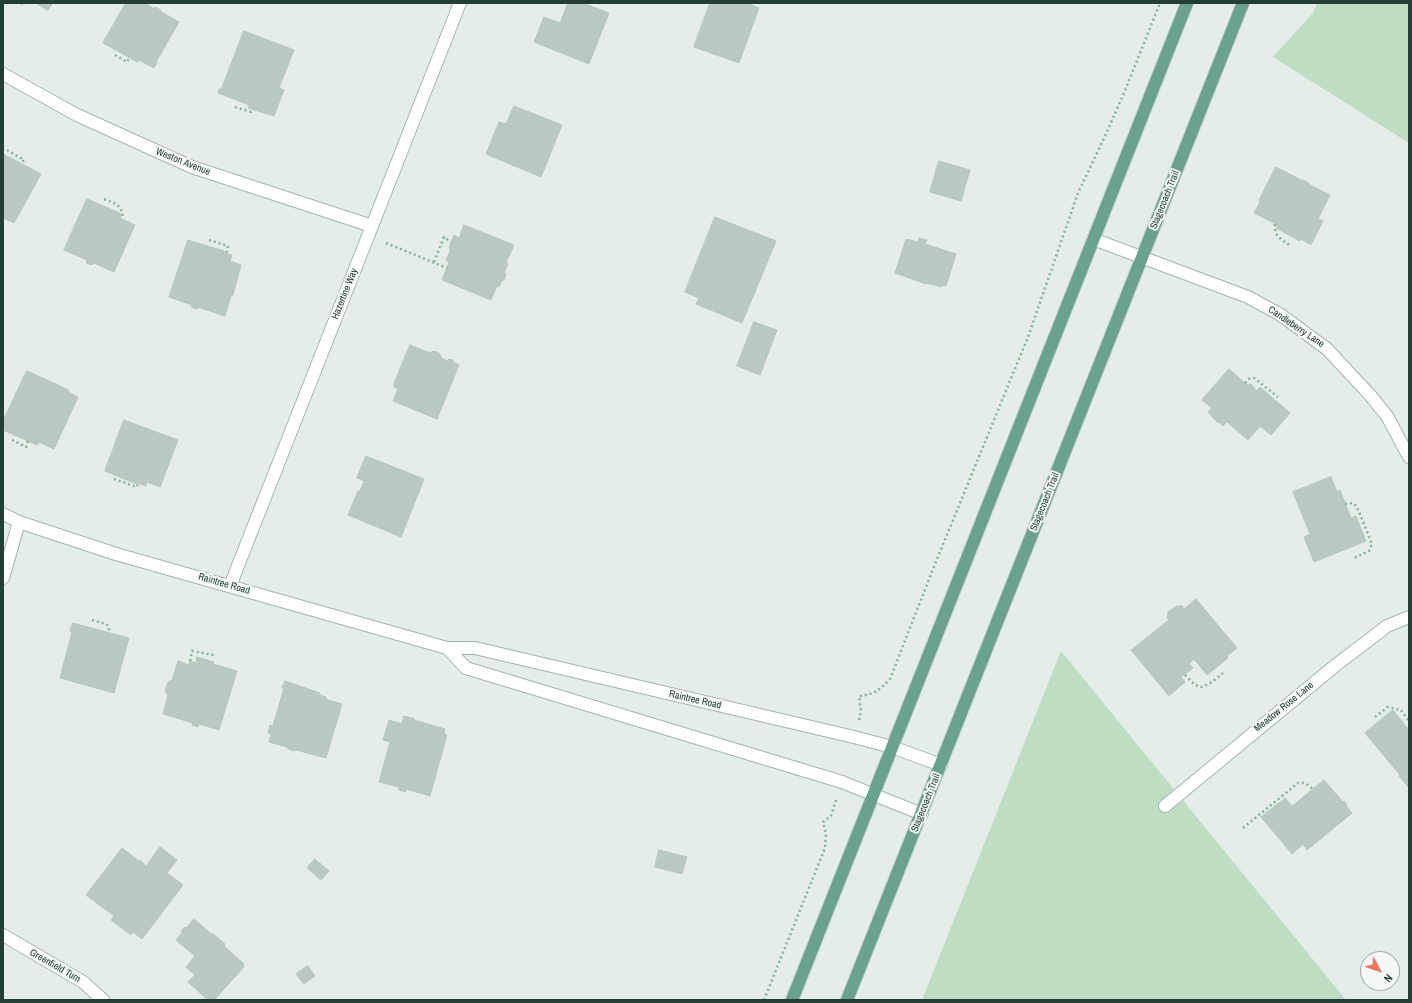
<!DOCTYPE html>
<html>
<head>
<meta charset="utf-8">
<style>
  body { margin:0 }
  #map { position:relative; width:1412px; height:1003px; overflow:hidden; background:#e4ede8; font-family:"Archivo Narrow",sans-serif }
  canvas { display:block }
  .frame { position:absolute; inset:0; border:4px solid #233f35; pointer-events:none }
  .north { position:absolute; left:1360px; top:951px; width:40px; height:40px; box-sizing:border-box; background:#f4f9f6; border:1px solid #a0afa9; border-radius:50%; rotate:131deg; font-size:11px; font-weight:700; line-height:16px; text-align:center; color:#233f35 }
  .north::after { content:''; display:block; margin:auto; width:14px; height:18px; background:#f0745e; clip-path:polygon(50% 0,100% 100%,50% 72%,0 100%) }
</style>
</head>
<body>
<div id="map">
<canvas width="1412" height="1003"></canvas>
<div class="frame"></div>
<div class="north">N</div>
</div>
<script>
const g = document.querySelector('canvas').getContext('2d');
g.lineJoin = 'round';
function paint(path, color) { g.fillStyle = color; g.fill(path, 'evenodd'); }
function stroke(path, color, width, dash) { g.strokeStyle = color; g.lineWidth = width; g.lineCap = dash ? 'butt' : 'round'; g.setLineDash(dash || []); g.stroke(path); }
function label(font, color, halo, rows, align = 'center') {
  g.font = font + ' "Archivo Narrow",sans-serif'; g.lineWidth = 4; g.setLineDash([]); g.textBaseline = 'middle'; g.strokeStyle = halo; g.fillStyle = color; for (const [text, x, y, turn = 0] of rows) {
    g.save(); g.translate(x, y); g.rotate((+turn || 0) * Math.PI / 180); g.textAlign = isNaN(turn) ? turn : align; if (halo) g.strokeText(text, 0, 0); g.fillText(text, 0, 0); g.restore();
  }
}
const green = new Path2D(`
  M1317 3H1409V143L1273 57 1313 13Z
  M1061 651 1346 1000H922Z`);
const building = new Path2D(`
  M36 3H51L52 4 48 10Z
  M126 3H145L154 9 155 7 161 10 160 11 179 22 156 62 157 63 154 68 139 60 137 62 103 43Z
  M568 3H583L609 13 589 64 534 42 544 17 560 23Z
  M710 3H746L759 8 739 63 694 47Z
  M244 31 294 50 279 88 284 90 274 116 248 108 249 105 218 93 219 89H221Z
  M514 106 562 125 541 177 486 154 499 122 506 124Z
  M3 154 41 174 14 223 3 218Z
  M939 161 970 170 961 201 930 192Z
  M1276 167 1303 181V180L1309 183 1308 184 1330 195 1318 219 1323 221 1311 245 1301 239 1300 241 1276 228 1278 225 1254 213 1260 202 1259 201Z
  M87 199 122 214 120 218 135 225 114 272 94 263 92 265 86 263 87 260 64 250Z
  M715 217 776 241 742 323 696 304 699 298 685 292Z
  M464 225 514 245 506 263 508 264 504 273 506 274 504 280H502L499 287 497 286 491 300 442 280 449 262 446 260 451 249 449 248 451 242 454 235 459 238Z
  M919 238 927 240 925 244 956 254 946 286 943 285 942 287 926 283V284L895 273 906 239 918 242Z
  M188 240 224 251V253L232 255 230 261 241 265 233 295 231 296 225 316 198 307V309L191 307 192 305 169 297Z
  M754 322 777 330 760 375 737 366Z
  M410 345 430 353 434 351 439 353 442 358 447 361 449 359 453 360V362L459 365 437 419 393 401 398 389 394 387V384Z
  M1229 369 1247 385 1251 384 1255 389V392L1260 387 1290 413 1271 435 1260 426 1248 440 1227 422 1223 426 1219 422 1218 423 1208 412 1212 408 1202 400Z
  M27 371 69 390 68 392 78 397 54 449 39 442 37 445 3 430V421Z
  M124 420 178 440 160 487 147 482 146 486 137 483V484L105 471Z
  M366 456 424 479 401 537 348 515 358 491H360L364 481 357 478Z
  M1331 477 1337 492 1340 490 1351 518 1356 516 1366 541 1314 562 1304 537 1310 534 1293 492Z
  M1196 599 1237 648 1227 656 1228 658 1207 675 1194 659 1189 664 1193 668 1181 677 1185 682 1169 696 1131 650 1169 620 1167 618 1168 612 1177 606H1182L1184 609Z
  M73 623 129 638 114 693 60 678 72 632 70 631Z
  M197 657 214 662 213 664 237 671 219 730 199 724 198 727 192 725 193 723 163 714 168 695 165 691 168 682 172 680 178 661 189 665 190 661 196 663Z
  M285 681 320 693V695L326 697 325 699 342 704 326 758 296 750 294 751 288 749 287 747 269 742 271 734 268 733 270 725 273 726 284 688H282Z
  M1393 710 1409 730V788L1399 776 1400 775 1365 733Z
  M404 716 415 719 414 720 445 729 444 734 447 735 430 796 406 789V792L399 790V787L379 782 390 742 383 740 389 720 402 724Z
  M1324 780 1343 802 1344 801 1347 805 1346 806 1352 813 1307 850 1303 844 1292 854 1261 817 1285 798 1292 806Z
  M160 847 177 860 167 873 183 885 142 939 133 932 131 935 111 920 114 916 86 895 122 848 139 861 140 860 146 866Z
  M659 850 687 857 682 874 655 867Z
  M315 859 329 871 321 880 307 868Z
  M194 919 211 934 212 933 225 944 224 946 244 964 243 966 244 967 214 1000H208L188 982 195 975 186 967 195 956 176 940 183 932 181 931 185 927 186 928Z
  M308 966 315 976 304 984 296 974Z`);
const path = new Path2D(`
  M21 3 24 5 25 3
  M115 55 127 62 129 58
  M235 107 251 112 253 109
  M7 150 24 160 21 163
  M104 199C116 204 122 205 123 219
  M1275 224C1274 237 1281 239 1291 246
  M209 240 228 246 226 254
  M386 243 447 268
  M434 262 444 237 451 242
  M1245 383 1249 379 1254 378 1278 397
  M12 440 26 447 28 441
  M114 479 137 487 138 483
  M1345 504 1353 503 1357 507 1372 544 1369 551 1354 558
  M92 620 106 624 109 627V633
  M190 661 192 651 214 655
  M1185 675 1195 685 1202 687 1212 682 1223 673
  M1375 717 1388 707 1401 710 1409 721
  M859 720 861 711 859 696C876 694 879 690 890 679L933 569 1028 337 1078 193 1106 134 1124 93 1160 3
  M1243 828 1298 783H1305L1313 789
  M764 1000 825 848 826 834 823 822 831 816 836 800`);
const minor = new Path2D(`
  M3 74 77 115 192 167 372 226
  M1093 239 1248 297 1281 315 1327 349 1370 395 1387 416 1409 457
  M3 514 19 522 116 554 447 648H475L854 737 892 747 941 765
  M3 578 19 522
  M230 586 460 3
  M447 648 466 668 842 782 922 814
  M1165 806 1336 665 1387 626 1409 617
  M3 935 83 982 103 1000`);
const primary = new Path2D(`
  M792 1000 1187 3
  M847 1000 1243 3`);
const streetNames = [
  ["Weston Avenue",183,162,22],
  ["Stagecoach Trail",1165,200,-68],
  ["Hazertine Way",345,294,-68],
  ["Candleberry Lane",1296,327,34],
  ["Stagecoach Trail",1045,502,-68],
  ["Raintree Road",224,584,16],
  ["Raintree Road",695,700,13],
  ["Meadow Rose Lane",1284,707,-39],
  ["Stagecoach Trail",926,803,-68],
  ["Greenfield Turn",55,966,30]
];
paint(green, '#bddec3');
paint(building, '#b9c8c1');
stroke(building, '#b6c7be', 1);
stroke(minor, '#a6b5af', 14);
stroke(primary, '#c1c9c6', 14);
stroke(path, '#84b09e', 2.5, [2, 3]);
stroke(minor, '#fff', 12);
stroke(primary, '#69a28e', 12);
label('10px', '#233f35', '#f4f9f6', streetNames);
</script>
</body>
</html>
